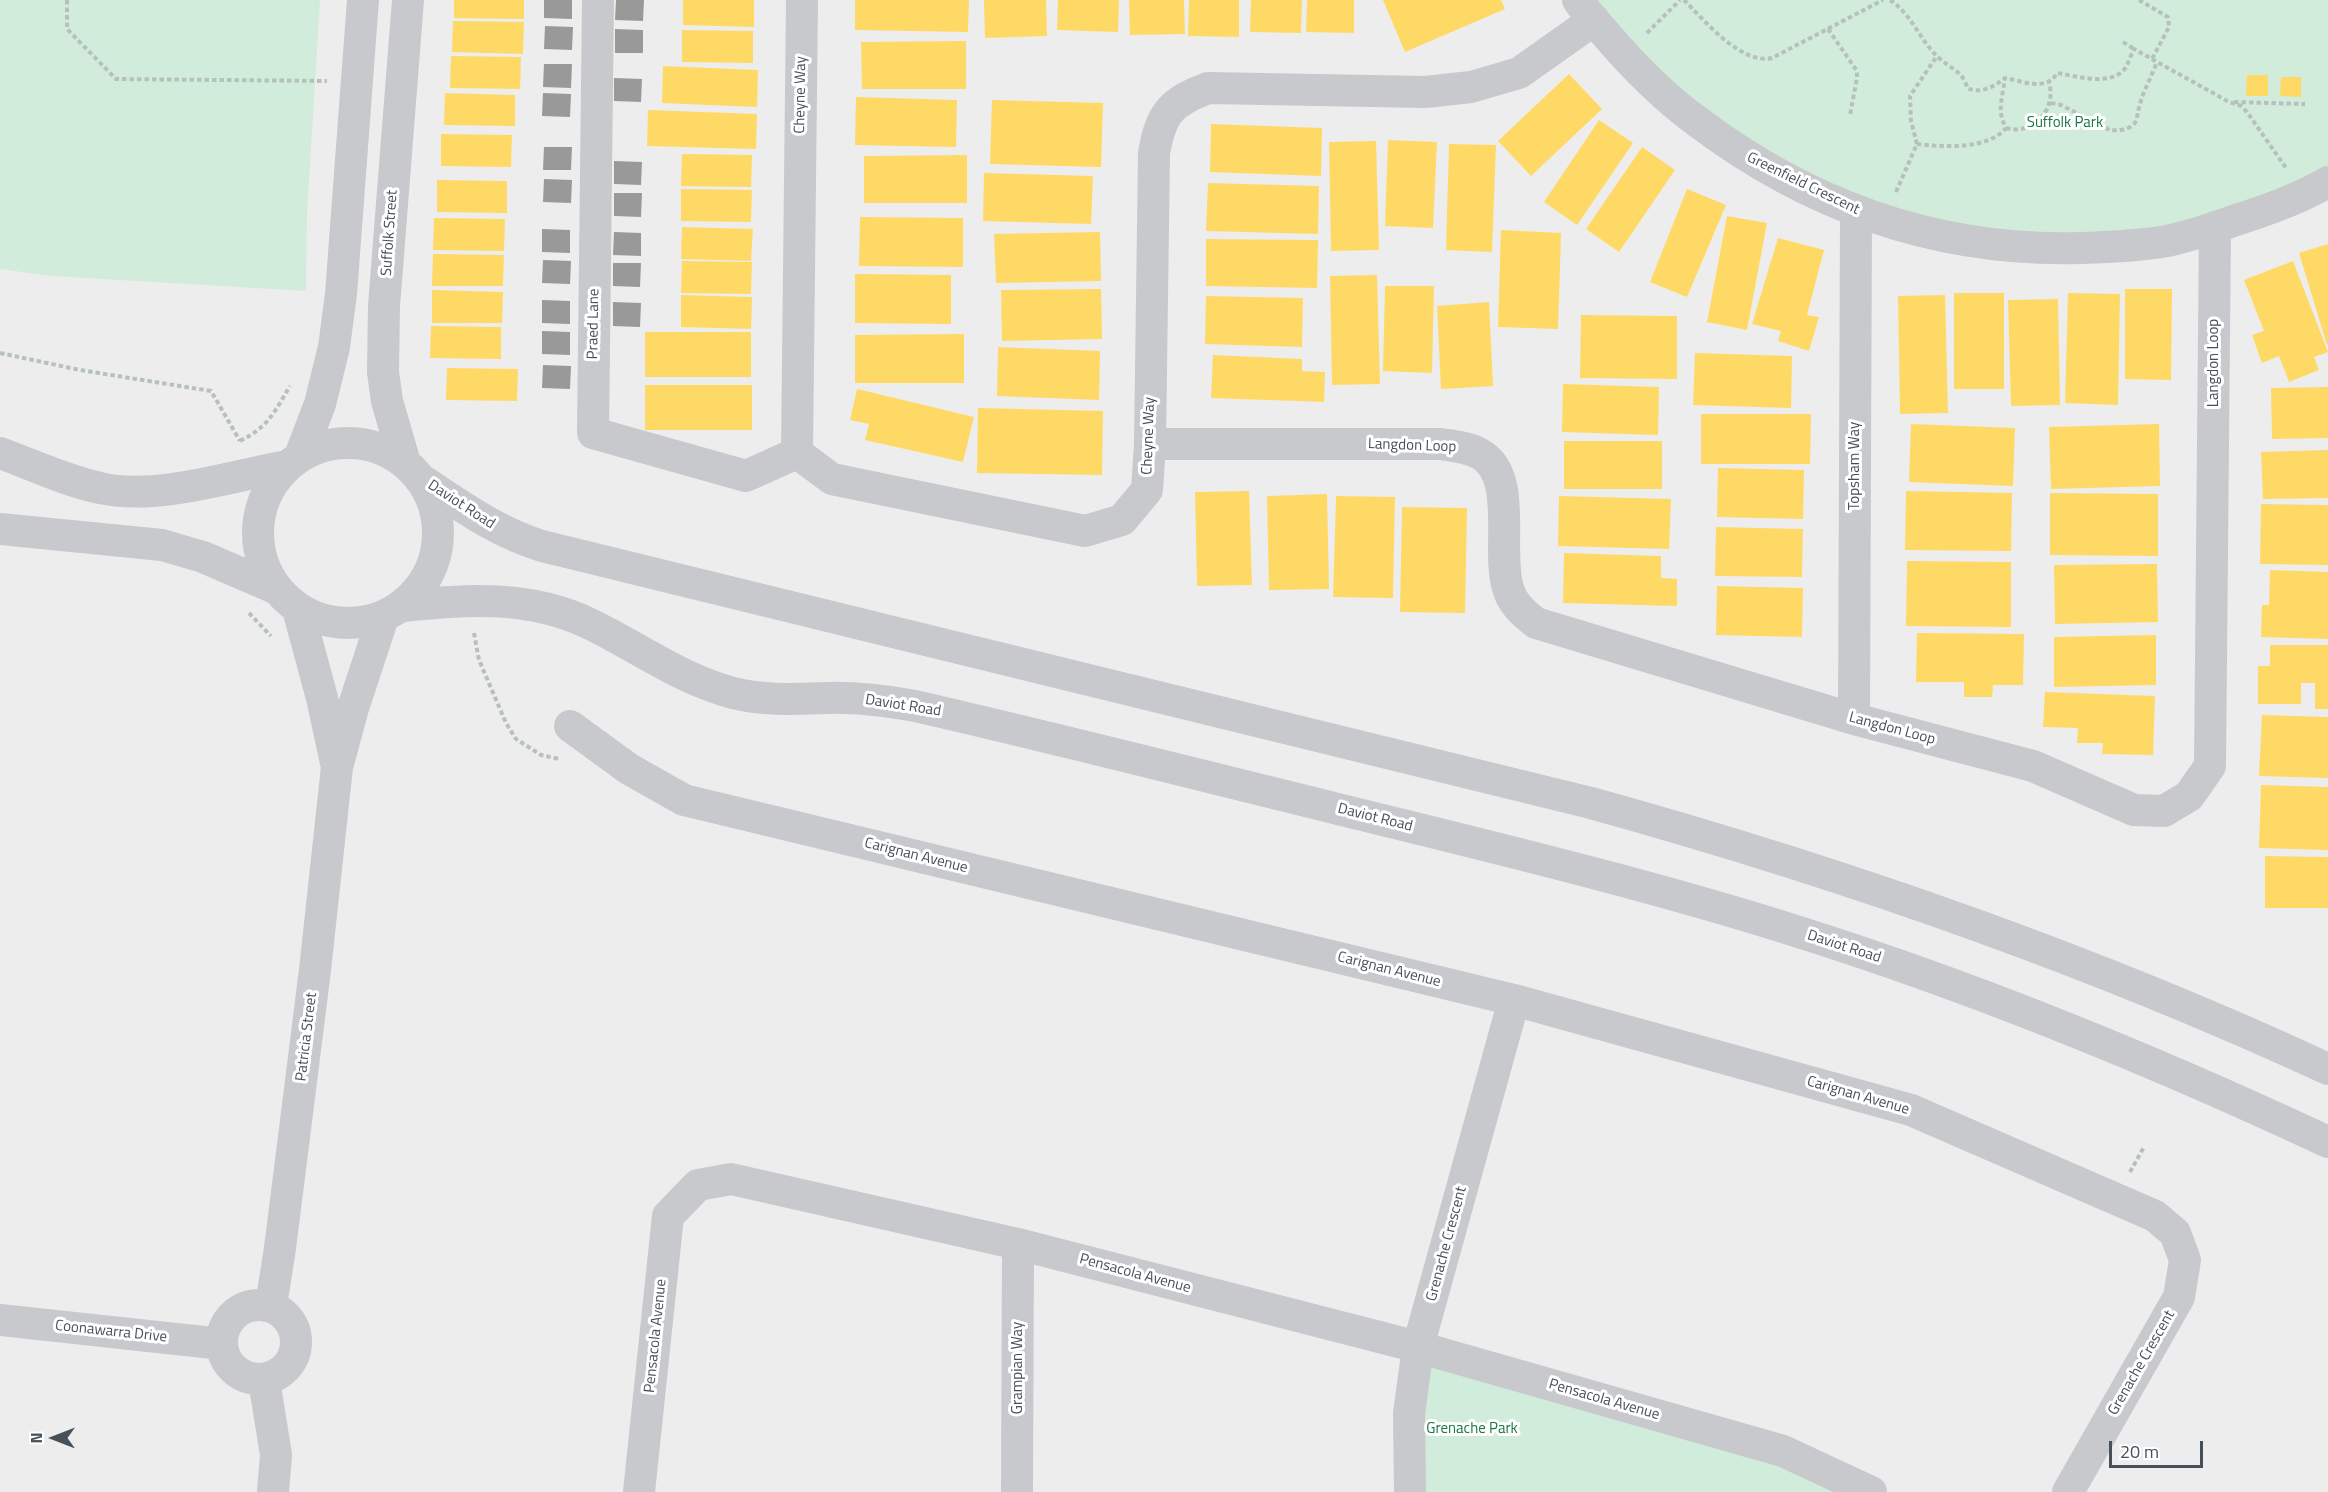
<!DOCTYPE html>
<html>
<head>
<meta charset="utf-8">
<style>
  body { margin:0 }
  #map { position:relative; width:2328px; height:1492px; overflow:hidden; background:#eeeded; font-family:"Titillium Web",sans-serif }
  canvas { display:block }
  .north { position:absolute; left:24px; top:1408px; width:60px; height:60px; -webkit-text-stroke:4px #fff; paint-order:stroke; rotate:270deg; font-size:16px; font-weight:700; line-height:24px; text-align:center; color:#455059 }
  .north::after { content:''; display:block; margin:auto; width:21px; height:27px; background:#455059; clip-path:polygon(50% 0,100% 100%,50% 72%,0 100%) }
  .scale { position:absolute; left:2109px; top:1441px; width:94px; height:27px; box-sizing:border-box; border:3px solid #455059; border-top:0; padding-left:8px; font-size:18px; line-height:21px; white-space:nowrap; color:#455059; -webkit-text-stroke:4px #fff; paint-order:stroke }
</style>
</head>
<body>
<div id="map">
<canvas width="2328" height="1492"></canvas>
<div class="north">N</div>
<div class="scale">20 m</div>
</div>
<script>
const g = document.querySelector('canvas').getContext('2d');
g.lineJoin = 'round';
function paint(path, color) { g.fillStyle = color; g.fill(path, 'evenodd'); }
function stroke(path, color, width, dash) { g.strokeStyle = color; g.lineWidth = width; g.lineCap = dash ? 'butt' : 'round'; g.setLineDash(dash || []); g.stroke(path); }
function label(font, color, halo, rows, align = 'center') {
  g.font = font + ' "Titillium Web",sans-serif'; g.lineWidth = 6; g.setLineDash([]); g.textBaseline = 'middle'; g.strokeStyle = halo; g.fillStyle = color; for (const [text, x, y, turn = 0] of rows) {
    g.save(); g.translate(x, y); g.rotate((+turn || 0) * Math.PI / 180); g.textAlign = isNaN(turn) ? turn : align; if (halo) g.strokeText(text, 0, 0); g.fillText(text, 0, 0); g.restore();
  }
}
const green = new Path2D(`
  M0 0H320L307 214 306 291 51 276 0 269Z
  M1578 0H2328V182L2275 207 2035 248 1774 173Z
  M1418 1347 1871 1492H1410Z`);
const homes = new Path2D(`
  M454 0H524V19L454 18Z
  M683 0H754V27L683 25Z
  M855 0H969L968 32 855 30Z
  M984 0H1046L1047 36 985 38Z
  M1058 0H1119L1118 32 1057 30Z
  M1129 0H1184L1185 34 1130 35Z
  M1189 0H1239V37L1188 36Z
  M1251 0H1302L1301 33 1250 32Z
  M1307 0H1354V33L1306 32Z
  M1383 0H1501L1505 9 1405 52Z
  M453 21 524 22 523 54 452 52Z
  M682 30 753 31V63L682 62Z
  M966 41V89H862L861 42Z
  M451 56 521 57 520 89 450 88Z
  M663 66 758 70 757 107 662 103Z
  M1569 74 1602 109 1531 176 1498 141Z
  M2247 75H2268V96H2246Z
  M2281 77H2301V97L2280 96Z
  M445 93 515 95V126L444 125Z
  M856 97 957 100 956 147 855 145Z
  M992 100 1103 103 1101 167 990 164Z
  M648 110 757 114 756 149 647 146Z
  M1599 120 1633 143 1577 225 1544 202Z
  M1211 124 1322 128 1321 176 1210 172Z
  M441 134 512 135 511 167 441 166Z
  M1388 140 1437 142 1433 228 1385 226Z
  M1376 141 1379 250 1331 251 1329 142Z
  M1449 144 1496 145 1492 252 1446 250Z
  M1642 147 1675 170 1619 252 1586 229Z
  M682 154 752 155 751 187 681 186Z
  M967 155V203H864V156Z
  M984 173 1093 176 1091 224 983 221Z
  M437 180 507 181V213L437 212Z
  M1208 183 1319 186 1318 234 1206 231Z
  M681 189 752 190 751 222 681 221Z
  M1687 189 1726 205 1687 297 1650 282Z
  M1727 216 1767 223 1747 330 1707 322Z
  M860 217 963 218V267L859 266Z
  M434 218 505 219 504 251 433 250Z
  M682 227 753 229 751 261 681 259Z
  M1501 230 1561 233 1558 329 1498 327Z
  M1100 232 1101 281 996 283 994 234Z
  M1778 238 1824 250 1807 315 1819 317 1809 351 1778 341 1781 331 1752 324Z
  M1206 239 1318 240 1317 288 1206 286Z
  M2328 244V344L2327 345 2299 253Z
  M433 254 504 255 503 286H432Z
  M682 261 752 262 751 294 681 293Z
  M2293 261 2328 352 2314 357 2319 370 2289 382 2279 356 2262 363 2252 335 2264 331 2244 280Z
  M855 274 951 275V324L855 323Z
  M1377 275 1380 384 1332 385 1330 276Z
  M1385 286H1434L1432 373 1383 371Z
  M1101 289 1102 339 1002 341 1001 290Z
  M2125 289H2172L2171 380 2125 379Z
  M432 290 503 292 502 323H432Z
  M1954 293H2004V389H1954Z
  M2068 293 2120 294 2118 405 2065 403Z
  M681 295 752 297 751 329 681 327Z
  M1945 295 1948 413 1900 414 1898 296Z
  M1206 296 1303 298 1302 347 1205 344Z
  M2058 299 2060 405 2011 406 2008 300Z
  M1489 302 1493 386 1441 389 1437 306Z
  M1581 315 1677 316V379L1580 378Z
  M431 326 501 327V359L430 358Z
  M645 332H751V377H645Z
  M964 334V383H855V335Z
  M998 347 1100 351 1099 400 997 396Z
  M1695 353 1792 356 1791 408 1693 405Z
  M1213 355 1302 359V371L1325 372 1324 402 1211 398Z
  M447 368 518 369 517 401 446 400Z
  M1563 384 1659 387 1658 435 1562 432Z
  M645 385H752V430H645Z
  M2328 387V438L2272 439 2271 388Z
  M857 389 974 417 963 462 865 440 869 424 850 420Z
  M978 408 1103 411 1102 475 977 473Z
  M1701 414H1811L1810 464H1701Z
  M1911 424 2015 428 2013 486 1909 482Z
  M2159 424 2160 486 2051 489 2049 427Z
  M1564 441H1662V489H1564Z
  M2328 450V498L2263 499 2261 452Z
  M1718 468 1804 470 1803 519 1717 517Z
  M1249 491 1252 585 1197 586 1195 492Z
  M1906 491 2012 493 2011 551 1905 550Z
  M2050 493 2158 494V556L2050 555Z
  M1327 494 1329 589 1269 590 1267 496Z
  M1336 496 1395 497 1393 598 1333 597Z
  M1559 496 1671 499 1669 549 1558 546Z
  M2261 504 2328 505V565L2260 564Z
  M1402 507 1467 508 1465 613 1400 612Z
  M1716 527 1803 529 1802 577 1715 576Z
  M1564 553 1661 556V578L1677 579V606L1563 603Z
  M1907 561 2011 562V627L1906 626Z
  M2157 564 2158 622 2055 624 2054 565Z
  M2270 570 2328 572V639L2261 637 2262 605H2269Z
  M1717 586 1803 588 1802 637 1716 635Z
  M1917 633 2024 634 2023 685H1993L1992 697H1964V682H1916Z
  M2156 635V685L2054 687V637Z
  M2270 645H2328V709H2315V683H2301V704H2258V666H2270Z
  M2045 692 2155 696 2153 755 2102 754 2103 743H2077L2078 728 2043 727Z
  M2262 715 2328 717V778L2259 776Z
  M2261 785 2328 787V850L2259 848Z
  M2265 856 2328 857V908H2265Z`);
const industry = new Path2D(`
  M544 0H572V19L544 18Z
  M616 0H644L643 21 615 20Z
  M545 26 573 27 572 50 544 49Z
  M615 29 643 30V53H615Z
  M544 64H572L571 88 543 87Z
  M614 78 642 79 641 102 614 101Z
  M543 93 571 94 570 117 542 116Z
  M544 147H572L571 170H543Z
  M614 161 642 162 641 185 614 184Z
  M544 179 572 180 571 203 543 202Z
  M614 193H642L641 217 614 216Z
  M542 229 570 230V253L542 252Z
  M614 232 641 233V256L613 255Z
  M543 260 571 261 570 284 542 283Z
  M613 263H641L640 287 613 286Z
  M542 300 570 301V324L542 323Z
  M613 302 641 303 640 327 613 326Z
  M542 331 570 332V355L542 354Z
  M543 365 571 366 570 389 542 388Z`);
const path = new Path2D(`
  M67 0V29L116 79 327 81
  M1684 0C1704 20 1741 65 1772 58L1883 0
  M1890 0C1912 14 1920 41 1939 58 1951 69 1964 72 1967 88 1982 94 1993 87 2005 78 2022 81 2047 92 2057 73 2076 76 2106 86 2123 71 2128 66 2130 56 2134 49L2229 102 2241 106 2247 112 2286 168
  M2139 0 2168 17 2169 27 2152 59
  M1828 29 1857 71V78L1850 115
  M1647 33 1680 0
  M2123 42 2134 49
  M2234 102 2305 104
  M2051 103 2061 105 2110 130C2117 131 2127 130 2133 125 2137 122 2137 116 2138 112 2141 95 2151 78 2157 62
  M2006 128C2033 136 2057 109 2049 83
  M1917 144C1943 147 1988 150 2006 128 1996 110 2003 97 2005 78
  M1896 192 1917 144 1911 121 1910 96 1937 56
  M0 353 80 370 211 391 240 441
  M240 441C268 427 274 413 290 386
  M249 613 271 636
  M474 633 479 660 506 723 516 739 541 755 559 759
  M2130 1172 2144 1147`);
const minor = new Path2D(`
  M598 0 593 433 746 476 797 453
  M802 0 797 453 832 479 1085 531 1122 520 1147 490 1150 444 1154 153C1161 113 1171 102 1208 88L1425 92 1471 87 1519 73 1594 20
  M1578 0C1585 11 1595 22 1604 32 1632 65 1662 96 1698 122 1811 207 1939 252 2081 248 2110 247 2139 246 2167 241 2190 236 2214 228 2236 220 2268 210 2299 199 2328 182
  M258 533a90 90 0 1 1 180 0a90 90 0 1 1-180 0Z
  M1150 444H1440C1453 446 1468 447 1480 454 1519 475 1496 550 1508 588 1512 603 1523 613 1536 623L1854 719 2033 766 2134 810 2164 811 2189 796 2210 766 2215 227
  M0 453C33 465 66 481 100 488 156 501 231 476 287 466
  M300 456 320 404 334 347 341 294 363 0
  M405 463 387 401 383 372 384 306 408 0
  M420 479C460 505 496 532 542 546L1591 803C1844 873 2090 959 2328 1069
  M0 529 162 545 203 557 275 588
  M402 606C466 600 529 594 590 624 638 647 680 679 733 693 765 701 796 699 828 698 857 697 886 701 915 706 1055 738 1195 774 1334 808 1491 847 1648 884 1802 933 1982 990 2157 1062 2328 1142
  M298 609 322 698 336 763
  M1854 719 1856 212
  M570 726 629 769 684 800 1514 1000 1911 1110 2155 1216 2175 1233 2185 1260 2179 1297 2068 1492
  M222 1342a37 37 0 1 1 74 0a37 37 0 1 1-74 0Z
  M271 1306 280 1248 315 970 337 767 353 708 383 617
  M0 1320 222 1344
  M264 1380 276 1455 273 1492
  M639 1492 668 1216 698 1185 731 1179 1018 1244 1418 1347 1783 1451 1871 1492
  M1017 1492 1018 1244
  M1410 1492 1409 1414 1418 1347 1514 1000`);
const streetNames = [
  ["Cheyne Way",801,95,-89],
  ["Greenfield Crescent",1803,184,26],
  ["Suffolk Street",390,233,-86],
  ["Praed Lane",594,324,-89],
  ["Langdon Loop",2214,363,-90],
  ["Cheyne Way",1149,436,-88],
  ["Langdon Loop",1412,446,2],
  ["Topsham Way",1855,466,-90],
  ["Daviot Road",461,505,33],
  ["Daviot Road",903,706,9],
  ["Langdon Loop",1892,729,15],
  ["Daviot Road",1375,818,14],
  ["Carignan Avenue",916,856,14],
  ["Daviot Road",1844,947,18],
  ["Carignan Avenue",1389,970,14],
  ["Patricia Street",307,1037,-83],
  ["Carignan Avenue",1858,1096,16],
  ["Grenache Crescent",1447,1244,-75],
  ["Pensacola Avenue",1135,1274,15],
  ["Coonawarra Drive",111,1332,6],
  ["Pensacola Avenue",656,1336,-84],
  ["Grenache Crescent",2142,1363,-60],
  ["Grampian Way",1018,1368,-90],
  ["Pensacola Avenue",1604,1400,16]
];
const parkNames = [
  ["Suffolk Park",2065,123],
  ["Grenache Park",1472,1429]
];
paint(green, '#d2ecdb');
paint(homes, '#ffd966');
paint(industry, '#999');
stroke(path, '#b6c1bd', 4, [4.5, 3]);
stroke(minor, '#c7c9cc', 32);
label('15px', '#455059', '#fff', streetNames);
label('15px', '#1a7644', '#fff', parkNames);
</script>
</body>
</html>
